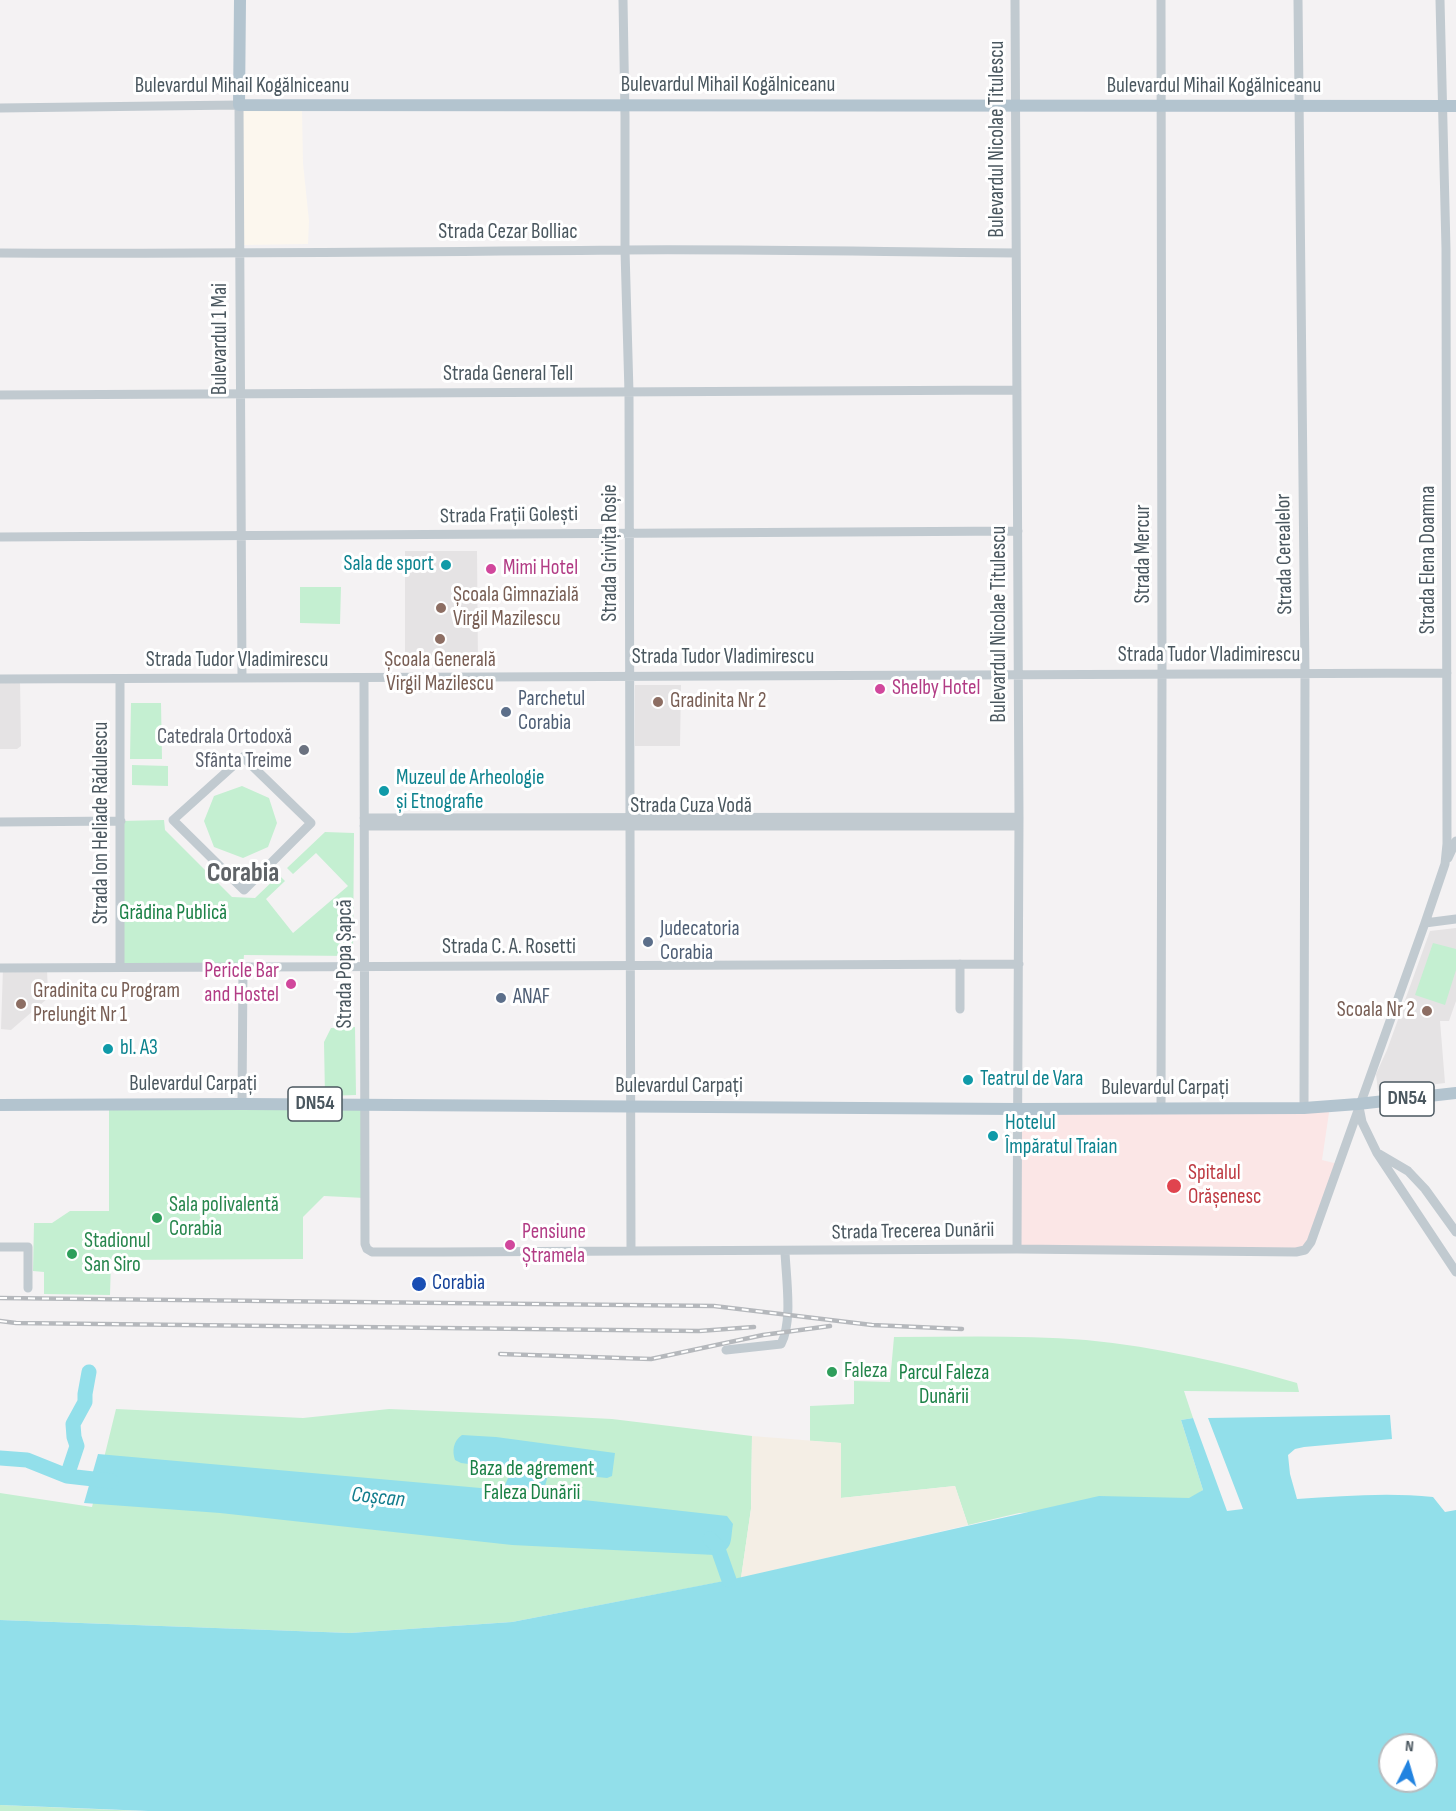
<!DOCTYPE html>
<html>
<head>
<meta charset="utf-8">
<style>
  body { margin:0 }
  #map { position:relative; width:1456px; height:1811px; overflow:hidden; background:#f4f2f3; font-family:"Sofia Sans Condensed",sans-serif }
  canvas { display:block }
  .north { position:absolute; left:1378px; top:1733px; width:60px; height:60px; box-sizing:border-box; background:#fff; border:2px solid #b7bcbf; border-radius:50%; rotate:5deg; font-size:16px; font-weight:700; line-height:24px; text-align:center; color:#4a575f }
  .north::after { content:''; display:block; margin:auto; width:21px; height:27px; background:#2183e0; clip-path:polygon(50% 0,100% 100%,50% 72%,0 100%) }
</style>
</head>
<body>
<div id="map">
<canvas width="1456" height="1811"></canvas>
<div class="north">N</div>
</div>
<script>
const g = document.querySelector('canvas').getContext('2d');
g.lineJoin = 'round';
function paint(path, color) { g.fillStyle = color; g.fill(path, 'evenodd'); }
function stroke(path, color, width, dash) { g.strokeStyle = color; g.lineWidth = width; g.lineCap = dash ? 'butt' : 'round'; g.setLineDash(dash || []); g.stroke(path); }
function label(font, color, halo, rows, align = 'center') {
  g.font = font + ' "Sofia Sans Condensed",sans-serif'; g.lineWidth = 6; g.setLineDash([]); g.textBaseline = 'middle'; g.strokeStyle = halo; g.fillStyle = color; for (const [text, x, y, turn = 0] of rows) {
    g.save(); g.translate(x, y); g.rotate((+turn || 0) * Math.PI / 180); g.textAlign = isNaN(turn) ? turn : align; if (halo) g.strokeText(text, 0, 0); g.fillText(text, 0, 0); g.restore();
  }
}
const commercial = new Path2D(`
  M239 105 302 110 303 163 309 221 308 244 244 245Z`);
const education = new Path2D(`
  M405 551H477L478 666 405 665Z
  M0 679H20L21 746 17 749H0Z
  M635 685H681L680 746H635Z
  M1456 928V1001L1449 1021H1440L1445 1083 1378 1091 1376 1074 1387 1050 1430 931Z
  M3 968H47L48 998 11 1030 1 1029Z`);
const medical = new Path2D(`
  M1330 1106 1322 1160 1338 1164 1305 1250 1017 1249 1018 1109Z`);
const green = new Path2D(`
  M300 587H341L340 624 300 623Z
  M131 703H161L162 759H130Z
  M132 765 168 766V786L132 785Z
  M242 786 269 798 277 823 268 847 243 858 214 847 204 821 214 796Z
  M164 820 165 830 232 897 255 898 279 875 285 881 266 899 293 933 348 886 316 853 293 874 287 868 325 832 354 833 353 956 244 955 243 967H120L121 821Z
  M1433 943 1456 949V970L1445 1005 1415 995Z
  M355 1027 356 1095 325 1096 324 1042 331 1028Z
  M109 1104H364L365 1198 324 1196 303 1217V1259L111 1260 110 1295 44 1294V1272L33 1271 34 1223H52L70 1211H109Z
  M894 1337C958 1337 1022 1335 1086 1340 1157 1347 1229 1363 1297 1383L1299 1392 1184 1391 1193 1418 1181 1420 1203 1490 1187 1502 1019 1513 968 1525 955 1486 841 1498V1443L810 1441V1406L854 1404V1381L890 1382Z
  M116 1409 303 1418 389 1409 553 1416 612 1419 752 1436 751 1509 741 1578 512 1622 350 1633 0 1620V1493L92 1507Z
  M0 1805 140 1811H148H0Z`);
const sand = new Path2D(`
  M752 1436 841 1443V1498L955 1486 968 1525 741 1578 751 1509Z`);
const water = new Path2D(`
  M1390 1415 1392 1439 1304 1447 1295 1449 1288 1455 1290 1474 1297 1499C1342 1496 1388 1492 1433 1497L1445 1512 1456 1510V1811H148L0 1805V1620L350 1633 512 1622 729 1580 1099 1496 1189 1498 1203 1490 1181 1420 1193 1418 1227 1511 1243 1509 1208 1418ZM1390 1745H1426V1781H1390Z
  M462 1435 496 1437 615 1453 612 1476 607 1478 549 1472 545 1486 548 1496 727 1516 733 1524C730 1541 734 1549 715 1555L512 1545 220 1513 84 1503 98 1454 503 1490 508 1478 506 1471 500 1468 461 1463 455 1460C452 1451 453 1441 462 1435Z`);
const river = new Path2D(`
  M0 1458 27 1460 67 1476 111 1481
  M67 1476 77 1446 74 1437 73 1424 85 1402V1394L89 1372
  M710 1539 717 1546 729 1580`);
const minor = new Path2D(`
  M623 0 625 116V250L629 393 631 1250
  M1015 0 1019 817 1017 1249
  M1298 0 1305 673 1304 1108
  M0 108 239 105 242 678
  M0 253C208 254 415 252 623 250 754 249 885 252 1016 253
  M0 395 1017 390
  M0 537 1018 531
  M0 679 1447 673
  M364 679 365 1244 367 1249 372 1252H441L1017 1249 1296 1252 1305 1250 1311 1242 1425 923 1445 864 1447 844 1446 249 1440 0
  M243 757 311 823 244 890 173 820Z
  M364 818 1019 817
  M0 822 121 821
  M364 826H1019
  M1448 858 1456 841
  M1425 923 1456 919
  M120 967V679
  M0 968 1019 964
  M960 1009V964
  M242 1104 243 967
  M1359 1107 1362 1122 1377 1153 1456 1272
  M1161 1108 1162 674 1161 0
  M1379 1154 1408 1171 1425 1189 1456 1232
  M0 1247H28V1288
  M726 1350 781 1344C793 1322 786 1277 785 1252`);
const major = new Path2D(`
  M240 0 239 105 1456 106
  M0 1105 242 1104 1018 1109 1304 1108 1358 1104 1456 1093`);
const rail = new Path2D(`
  M0 1298 714 1306 872 1325 962 1329
  M0 1321 16 1323 699 1331 754 1327
  M500 1354 651 1359 763 1335 830 1326`);
const markers = [
  [446,565,6,"#0f9aa8"],
  [491,569,6,"#d1479c"],
  [441,608,6,"#8d6e63"],
  [440,639,6,"#8d6e63"],
  [880,689,6,"#d1479c"],
  [658,702,6,"#8d6e63"],
  [506,712,6,"#5c6f8a"],
  [304,750,6,"#6b7280"],
  [384,791,6,"#0f9aa8"],
  [648,942,6,"#5c6f8a"],
  [291,984,6,"#d1479c"],
  [501,998,6,"#5c6f8a"],
  [21,1004,6,"#8d6e63"],
  [1427,1011,6,"#8d6e63"],
  [108,1049,6,"#0f9aa8"],
  [968,1080,6,"#0f9aa8"],
  [993,1136,6,"#0f9aa8"],
  [1174,1186,8,"#e0444e"],
  [157,1218,6,"#2e9e5b"],
  [510,1245,6,"#d1479c"],
  [72,1254,6,"#2e9e5b"],
  [419,1284,8,"#1a4fb4"],
  [832,1372,6,"#2e9e5b"]
];
const shields = [
  [1407,1099,54],
  [315,1104,54]
];
const shieldNames = [
  ["DN54",1407,1099],
  ["DN54",315,1104]
];
const streetNames = [
  ["Bulevardul Mihail Kogălniceanu",728,86],
  ["Bulevardul Mihail Kogălniceanu",242,87],
  ["Bulevardul Mihail Kogălniceanu",1214,87],
  ["Bulevardul Nicolae Titulescu",998,139,-90],
  ["Strada Cezar Bolliac",508,233],
  ["Bulevardul 1 Mai",221,339,-90],
  ["Strada General Tell",508,375],
  ["Strada Frații Golești",509,516,-1],
  ["Strada Grivița Roșie",611,553,-90],
  ["Strada Mercur",1144,554,-90],
  ["Strada Cerealelor",1285,554,-91],
  ["Strada Elena Doamna",1429,560,-90],
  ["Bulevardul Nicolae Titulescu",1000,624,-90],
  ["Strada Tudor Vladimirescu",1209,656],
  ["Strada Tudor Vladimirescu",723,658],
  ["Strada Tudor Vladimirescu",237,661],
  ["Strada Cuza Vodă",691,807],
  ["Strada Ion Heliade Rădulescu",102,823,-90],
  ["Strada C. A. Rosetti",509,948],
  ["Strada Popa Șapcă",346,964,-90],
  ["Bulevardul Carpați",193,1085],
  ["Bulevardul Carpați",679,1087],
  ["Bulevardul Carpați",1165,1089],
  ["Strada Trecerea Dunării",913,1232,-1]
];
const cultureNames = [
  ["Sala de sport",434,565,"right"],
  ["Muzeul de Arheologie",396,779],
  ["și Etnografie",396,803],
  ["bl. A3",120,1049],
  ["Teatrul de Vara",980,1080],
  ["Hotelul",1005,1124],
  ["Împăratul Traian",1005,1148]
];
const hotelNames = [
  ["Mimi Hotel",503,569],
  ["Shelby Hotel",892,689],
  ["Pericle Bar",279,972,"right"],
  ["and Hostel",279,996,"right"],
  ["Pensiune",522,1233],
  ["Ștramela",522,1257]
];
const educationNames = [
  ["Școala Gimnazială",453,596],
  ["Virgil Mazilescu",453,620],
  ["Școala Generală",440,661,"center"],
  ["Virgil Mazilescu",440,685,"center"],
  ["Gradinita Nr 2",670,702],
  ["Gradinita cu Program",33,992],
  ["Prelungit Nr 1",33,1016],
  ["Scoala Nr 2",1415,1011,"right"]
];
const serviceNames = [
  ["Parchetul",518,700],
  ["Corabia",518,724],
  ["Judecatoria",660,930],
  ["Corabia",660,954],
  ["ANAF",513,998]
];
const worshipNames = [
  ["Catedrala Ortodoxă",292,738],
  ["Sfânta Treime",292,762]
];
const parkNames = [
  ["Grădina Publică",173,914],
  ["Parcul Faleza",944,1374],
  ["Dunării",944,1398],
  ["Baza de agrement",532,1470],
  ["Faleza Dunării",532,1494]
];
const healthNames = [
  ["Spitalul",1188,1174],
  ["Orășenesc",1188,1198]
];
const leisureNames = [
  ["Sala polivalentă",169,1206],
  ["Corabia",169,1230],
  ["Stadionul",84,1242],
  ["San Siro",84,1266],
  ["Faleza",844,1372]
];
const transitNames = [
  ["Corabia",432,1284]
];
const waterNames = [
  ["Coșcan",378,1498,6]
];
const districtNames = [
  ["Corabia",243,874]
];
paint(commercial, '#fcf7ee');
paint(education, '#e5e3e4');
paint(medical, '#fbe6e6');
paint(green, '#c4efd1');
paint(sand, '#f4eee5');
paint(water, '#92dfea');
stroke(river, '#92dfea', 15);
stroke(minor, '#c1cad0', 9);
stroke(major, '#b3c4cf', 12);
stroke(rail, '#b5b8bc', 4.5);
stroke(rail, '#fff', 2, [7]);
for (const [x, y, r, color] of markers) { const dot = new Path2D(); dot.arc(x, y, r, 0, 2 * Math.PI); g.fillStyle = color; g.fill(dot); stroke(dot, '#fff', 2); }
for (const [x, y, w] of shields) { const box = new Path2D(); box.roundRect(x - w / 2, y - 17, w, 34, 4.5); g.fillStyle = '#fff'; g.fill(box); stroke(box, '#4a575f', 1.5); }
label('bold 20px', '#4a575f', null, shieldNames);
label('21px', '#4a575f', '#fff', streetNames);
label('21px', '#0d838f', '#fff', cultureNames, 'left');
label('21px', '#b23c85', '#fff', hotelNames, 'left');
label('21px', '#785e54', '#fff', educationNames, 'left');
label('21px', '#4e5e75', '#fff', serviceNames, 'left');
label('21px', '#5b616d', '#fff', worshipNames, 'right');
label('21px', '#1b8146', '#fff', parkNames);
label('21px', '#be3a42', '#fff', healthNames, 'left');
label('21px', '#27864d', '#fff', leisureNames, 'left');
label('21px', '#164399', '#fff', transitNames, 'left');
label('italic 22px', '#117c8c', '#fff', waterNames);
label('bold 27px', '#5f6367', '#fff', districtNames);
</script>
</body>
</html>
